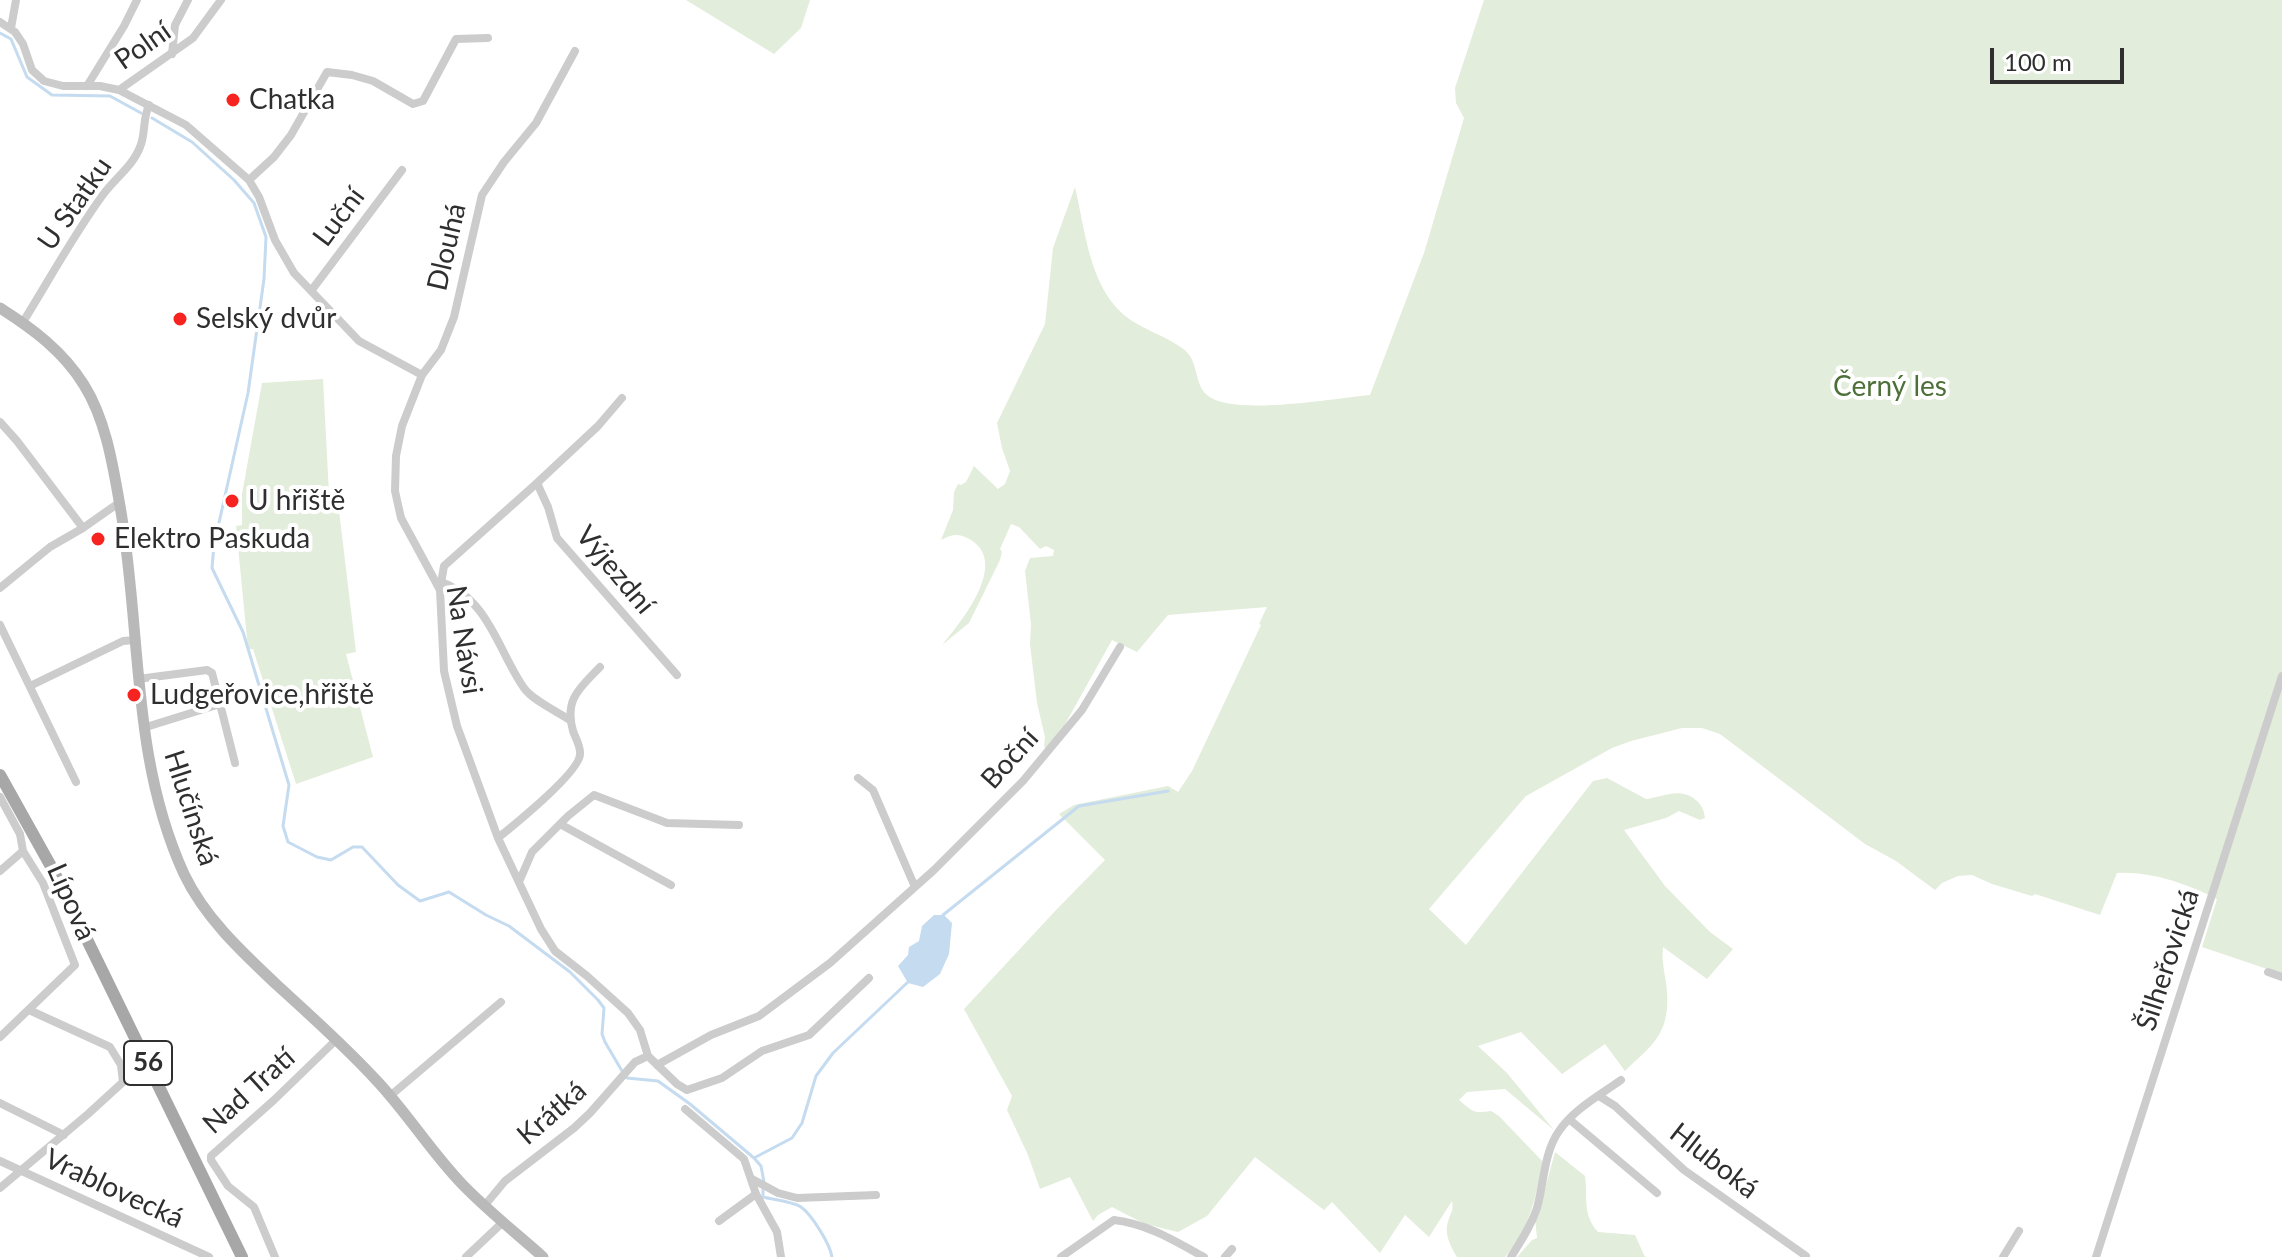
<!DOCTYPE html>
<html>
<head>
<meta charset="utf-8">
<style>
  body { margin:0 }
  #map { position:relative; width:2282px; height:1257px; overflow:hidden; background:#fff; font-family:Lato,sans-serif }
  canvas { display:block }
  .scale { position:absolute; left:1990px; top:48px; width:134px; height:36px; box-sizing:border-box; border:4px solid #2f2f2f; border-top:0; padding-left:10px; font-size:24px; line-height:28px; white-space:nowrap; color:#2f2f2f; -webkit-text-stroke:6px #fff; paint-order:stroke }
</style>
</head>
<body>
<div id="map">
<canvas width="2282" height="1257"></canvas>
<div class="scale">100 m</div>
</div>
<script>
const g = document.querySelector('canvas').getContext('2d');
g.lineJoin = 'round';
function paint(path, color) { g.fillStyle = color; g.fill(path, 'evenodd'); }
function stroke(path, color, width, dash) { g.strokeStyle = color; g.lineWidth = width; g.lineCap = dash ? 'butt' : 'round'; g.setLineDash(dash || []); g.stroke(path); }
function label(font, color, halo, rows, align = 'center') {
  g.font = font + ' Lato,sans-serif'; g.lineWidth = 8; g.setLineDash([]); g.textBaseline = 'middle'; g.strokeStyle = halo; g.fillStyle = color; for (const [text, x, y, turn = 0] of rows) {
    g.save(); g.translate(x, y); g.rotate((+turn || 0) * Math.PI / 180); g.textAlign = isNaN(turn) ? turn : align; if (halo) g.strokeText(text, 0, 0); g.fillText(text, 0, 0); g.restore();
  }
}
const green = new Path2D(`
  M686 0H810L801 28 774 54Z
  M1484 0H2282V974L2202 947 2217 899C2187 884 2151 871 2117 873L2100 915 2035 894 2032 896 1992 884 1972 875 1958 876 1942 883 1935 890 1896 861 1865 844 1720 734 1702 728H1682L1631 741 1612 748 1526 796 1429 909 1466 945 1593 781 1607 778 1646 799C1663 797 1681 786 1697 801 1702 806 1704 810 1705 818L1700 820 1679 811 1666 818 1624 830 1665 886 1710 932 1733 949 1707 979 1663 947C1661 963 1666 976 1667 991 1670 1034 1653 1044 1625 1071L1605 1044 1562 1074 1521 1032 1478 1046 1507 1073 1554 1130 1505 1089 1467 1092 1459 1100C1473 1111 1472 1114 1491 1111L1499 1116 1543 1162C1536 1196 1529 1231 1505 1257H1457C1451 1248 1444 1233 1448 1222 1450 1213 1454 1211 1452 1201L1429 1237 1405 1215 1380 1253 1332 1202 1324 1210 1255 1157 1207 1216 1178 1232 1145 1224 1112 1207 1098 1215 1093 1221 1070 1177 1040 1189 1028 1155 1007 1110 1012 1096 964 1009 1057 909 1105 860 1059 814 1074 805 1168 786 1178 792 1192 771 1261 625 1259 624 1267 607 1168 615 1137 652 1112 640 1049 753 1044 746 1045 737 1037 703 1030 644 1031 624 1025 571 1030 558 1053 556 1054 550 1046 546 1040 549 1019 527 1011 524 1000 549 1002 552 1000 560 969 623 942 645C961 622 1009 564 971 540 959 533 953 534 941 540L953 510 954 492 958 484 961 485 966 482 974 466 998 489 1005 484 1010 471 1002 448 997 423 1045 324 1053 248 1075 187C1085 229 1089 285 1124 315 1141 329 1164 335 1182 348 1200 360 1193 383 1207 395 1232 417 1336 398 1370 395L1424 253 1464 118 1456 103 1455 88Z
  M323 379 329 494H337L356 652 346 654 373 757 296 784 253 649H248L236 526 242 525V494L262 383Z
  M1555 1152 1585 1176C1588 1198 1582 1214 1598 1232L1635 1235 1645 1257H1517L1532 1240 1537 1238 1535 1218 1540 1207Z`);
const water = new Path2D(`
  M934 915H944L952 923 949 954 940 974 923 987 908 983 898 966 908 955 909 947 919 941 922 926Z`);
const stream = new Path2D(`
  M0 33 11 39 27 77 52 95 110 96 141 113
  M152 118 192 142 234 180 254 203 266 237 264 279 248 393 214 545 212 568 243 632 289 785 283 826 288 842 317 857 331 860 353 847H362L398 885 420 901 449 892 486 915 509 926 570 972 598 1000 604 1008 602 1034 605 1042 622 1071
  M943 915 1079 806 1168 791
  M627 1078 658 1081 690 1104 754 1158 761 1166 764 1182
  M754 1158 792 1138 802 1123 816 1076 833 1053 908 982
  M763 1189V1197C774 1200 791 1201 801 1207 812 1215 830 1244 832 1257`);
const street = new Path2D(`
  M0 22 15 32 23 44 32 70 44 81 63 86H100L119 90 186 125 249 180 259 197 275 240 294 273 359 341 422 375
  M11 28 16 0
  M575 51 536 123 504 162 482 195 454 317 441 350 422 375 402 426 396 456 395 491 401 518 440 590 444 671 457 726 498 838 541 929 555 951 587 976 628 1013 640 1030 648 1056 677 1084 687 1090 722 1078 762 1051 809 1035 869 978
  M172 54 175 25 188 0
  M87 86 124 26 137 0
  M119 90 193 38 221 0
  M249 180 274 157 291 135 327 72 352 75 373 81 413 104 423 101 456 39 488 38
  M311 291 402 170
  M23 322C49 280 73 236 102 196 113 180 133 166 140 147 146 133 142 121 149 105
  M0 422 17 441 83 528
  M537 483 548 507 557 538 677 675
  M441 582C489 599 498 651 524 688 532 700 558 712 570 720
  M0 588 50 547 83 528 120 502
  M440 589 444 566 537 483 598 426 622 398
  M0 625 76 782
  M138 679 207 670 212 673 220 704
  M30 686 123 641 135 640
  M143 728 220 704 235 763
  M858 778 873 790 915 887
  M0 797 20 834 23 851 43 883 75 965 0 1037
  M560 824 671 885
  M498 838C514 825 580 772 580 754 581 747 575 737 573 731 564 699 580 688 600 667
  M0 871 23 851
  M519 882 532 852 568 816 594 795 667 823 739 825
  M2268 972 2282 977
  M657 1065 711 1035 759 1016 830 963 934 870 1023 781 1082 710 1120 647
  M390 1096 501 1002
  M1599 1096 1615 1106 1684 1170 1806 1256
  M0 1103 64 1135
  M685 1109 744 1159 756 1194 777 1232 781 1257
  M1569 1119 1657 1193
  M0 1161 209 1257
  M752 1179 778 1193 797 1198 876 1195
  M0 1188 88 1114 123 1082 121 1065 110 1047 29 1010
  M485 1205 505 1181 574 1128 590 1113 635 1062 648 1056
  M719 1221 756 1194
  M275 1257 254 1207 228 1186 211 1160V1156L274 1100 336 1040
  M466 1257 503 1222
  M1061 1257 1114 1220C1148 1224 1175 1241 1204 1257
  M1225 1257 1232 1249
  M1511 1257C1521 1241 1531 1226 1537 1208 1544 1183 1544 1152 1559 1131 1574 1109 1600 1095 1621 1080
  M2003 1257 2019 1231
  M2096 1257 2282 676`);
const secondary = new Path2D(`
  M0 308C33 329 63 351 84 385 106 420 113 466 120 506 142 630 130 756 184 874 205 918 242 952 277 985 311 1016 346 1047 377 1081 408 1114 431 1152 462 1184 487 1210 516 1233 543 1257`);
const primary = new Path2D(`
  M0 775 53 870 242 1257`);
const markers = [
  [233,100,8,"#f62321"],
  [180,319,8,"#f62321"],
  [232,501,8,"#f62321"],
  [98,539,8,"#f62321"],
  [134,695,8,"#f62321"]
];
const shields = [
  [148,1063,48]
];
const shieldNames = [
  ["56",148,1063]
];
const streetNames = [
  ["Polní",143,46,-35],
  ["U Statku",75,204,-55],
  ["Luční",339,217,-53],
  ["Dlouhá",447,247,-77],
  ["Výjezdní",615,570,50],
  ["Na Návsi",464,640,81],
  ["Boční",1010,759,-48],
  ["Hlučínská",191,808,72],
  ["Lípová",71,902,66],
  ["Šilheřovická",2168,960,-72],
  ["Nad Tratí",249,1091,-42],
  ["Krátká",552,1113,-41],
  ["Hluboká",1714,1161,38],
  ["Vrablovecká",114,1189,25]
];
const poiNames = [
  ["Chatka",249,100],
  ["Selský dvůr",196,319],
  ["U hřiště",248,501],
  ["Elektro Paskuda",114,539],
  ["Ludgeřovice,hřiště",150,695]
];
const parkNames = [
  ["Černý les",1890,387]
];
paint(green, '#e3eddb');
paint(water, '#c5dbef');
stroke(stream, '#c5dbef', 3);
stroke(street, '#ccc', 8);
stroke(secondary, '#b9b9b9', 11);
stroke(primary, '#a7a7a7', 12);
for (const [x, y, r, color] of markers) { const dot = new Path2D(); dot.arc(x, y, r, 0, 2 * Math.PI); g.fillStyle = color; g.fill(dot); stroke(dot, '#fff', 3); }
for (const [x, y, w] of shields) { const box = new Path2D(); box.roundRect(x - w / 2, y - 22, w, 44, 6); g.fillStyle = '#fff'; g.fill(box); stroke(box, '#2f2f2f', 2); }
label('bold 26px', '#2f2f2f', null, shieldNames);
label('28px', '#2f2f2f', '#fff', streetNames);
label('28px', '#2f2f2f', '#fff', poiNames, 'left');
label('28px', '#4d6f38', '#fff', parkNames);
</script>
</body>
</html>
